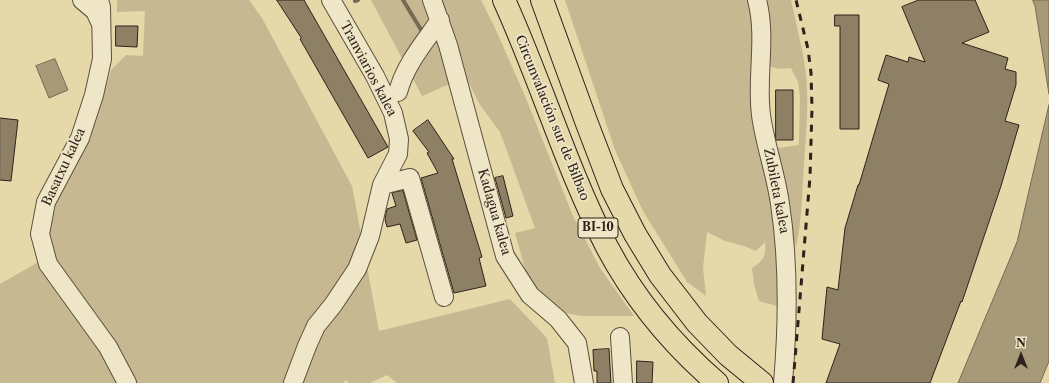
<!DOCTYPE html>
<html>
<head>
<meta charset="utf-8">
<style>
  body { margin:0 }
  #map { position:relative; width:1049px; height:383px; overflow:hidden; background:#e5d8a9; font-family:"Libre Caslon Text",serif }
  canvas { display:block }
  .north { position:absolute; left:1001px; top:335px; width:40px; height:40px; -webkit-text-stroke:3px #eee6c7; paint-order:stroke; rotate:0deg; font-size:11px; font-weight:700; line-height:16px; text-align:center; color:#30211b }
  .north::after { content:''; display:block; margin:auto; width:14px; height:18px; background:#30211b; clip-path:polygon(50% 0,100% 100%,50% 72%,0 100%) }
</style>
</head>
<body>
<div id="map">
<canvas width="1049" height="383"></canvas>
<div class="north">N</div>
</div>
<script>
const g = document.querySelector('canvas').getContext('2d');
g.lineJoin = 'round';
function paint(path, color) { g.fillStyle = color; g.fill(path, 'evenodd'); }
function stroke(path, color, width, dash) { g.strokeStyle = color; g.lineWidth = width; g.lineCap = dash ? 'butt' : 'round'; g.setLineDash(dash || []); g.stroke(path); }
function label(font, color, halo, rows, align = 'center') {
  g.font = font + ' "Libre Caslon Text",serif'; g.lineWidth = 3.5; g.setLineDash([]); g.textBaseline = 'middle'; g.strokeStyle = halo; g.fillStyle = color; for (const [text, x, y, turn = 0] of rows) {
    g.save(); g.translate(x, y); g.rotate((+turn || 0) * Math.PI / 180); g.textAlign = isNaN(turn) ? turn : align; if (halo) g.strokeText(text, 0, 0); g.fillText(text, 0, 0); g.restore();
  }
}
const green = new Path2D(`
  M117 0H249L262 18 352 186 379 331 510 299 547 338 555 383H397L387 375 370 383H349L346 380 343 383H134L56 265 48 233 51 211 63 184 83 152 100 108 111 70 126 55 143 56 145 11 117 12Z
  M371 0H481L495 28 525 96 573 216 600 268 634 316H581L566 313 536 289 525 269 515 233 535 228 500 132 480 105 466 77 422 96Z
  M565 0H748L753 13 756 36 751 61 750 81 751 101 775 204 778 279 777 306 759 301 754 285 752 268C764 260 766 257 765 242L756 251 744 246 725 241 707 232 703 268 706 296 687 282 643 211 615 150Z
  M767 0H791C796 24 803 49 806 74 809 104 806 135 804 165 802 193 802 220 796 247L793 237 778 148 799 145 800 96 798 82 791 68 778 69 766 65C769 41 771 23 767 0Z
  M40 261 122 383H0V284Z`);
const water = new Path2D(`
  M1033 0H1049V94L1035 6Z
  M55 59 68 90 49 98 36 66Z
  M1049 105V361L1040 383H958L1017 242Z`);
const stream = new Path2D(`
  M403 0 423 33
  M355 1 358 0`);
const building = new Path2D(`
  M277 0H304L388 147 368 158 300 39 301 38Z
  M919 0H975L989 32 962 43 1008 58 1005 69 1016 72V85L1005 121 1019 125 1001 186 962 302 961 301 930 383H826L840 344 822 339 827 287 838 290 845 228 858 185H859L889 84 878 80 886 55 908 62 909 57 925 62 902 7Z
  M835 15H859V129H840V26H835Z
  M116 26H138L137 47 116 46Z
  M776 90H793V140H776Z
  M0 118 18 120 11 181 0 180Z
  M428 120 454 159H452L482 257 479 258 486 286 454 293 421 178 438 173 427 153 429 152 413 131Z
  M503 176 513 216 506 218 495 178Z
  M403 191 417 240 406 243 400 224 387 227 385 219 387 209 396 206 392 193Z
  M609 349 611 383H597V371H594L593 350Z
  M637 361 653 362 652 383H637Z`);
const minor = new Path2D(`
  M82 0 95 11 101 24
  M99 0 101 7 102 59 94 95 80 138 46 202 40 234 48 264 108 347 127 383
  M432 0 448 45 505 256 530 295 558 319 577 343 584 383
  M757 0C767 38 756 77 761 115 765 145 776 174 780 204 789 263 788 324 783 383
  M398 92C405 65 424 43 440 20
  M382 185 410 178 444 297
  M620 337 623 383
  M293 383 307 346 316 326 333 305 357 269 370 236 382 185 398 154 399 139 393 113 375 76 331 0`);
const highway = new Path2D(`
  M504 0C541 81 566 167 607 247 634 298 673 345 717 383
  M542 0 586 121 612 189 635 234 660 275 697 323 728 355 762 383`);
const rail = new Path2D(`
  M793 383 810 177 812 108 811 73 808 49 796 0`);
const shields = [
  [598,228,40]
];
const shieldNames = [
  ["BI-10",598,228]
];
const streetNames = [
  ["Tranviarios kalea",368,69,62],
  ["Circunvalación sur de Bilbao",552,118,68],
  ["Basatxu kalea",64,167,-65],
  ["Zubileta kalea",776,191,79],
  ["Kadagua kalea",494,212,74]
];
paint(green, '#c6b991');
paint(water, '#a79a79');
stroke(water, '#776a53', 1);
stroke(stream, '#776a53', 4);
paint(building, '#8e8065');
stroke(building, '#30211b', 1);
stroke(minor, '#5d4f3e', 20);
stroke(highway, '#30211b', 24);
stroke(minor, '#eee6c7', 18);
stroke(highway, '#e5d8a9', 22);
stroke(rail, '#30211b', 3, [7, 7]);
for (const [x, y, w] of shields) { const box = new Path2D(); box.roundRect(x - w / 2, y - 10, w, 20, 3); g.fillStyle = '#eee6c7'; g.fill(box); stroke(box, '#30211b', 1); }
label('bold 12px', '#30211b', null, shieldNames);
label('13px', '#30211b', '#eee6c7', streetNames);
</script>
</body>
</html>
